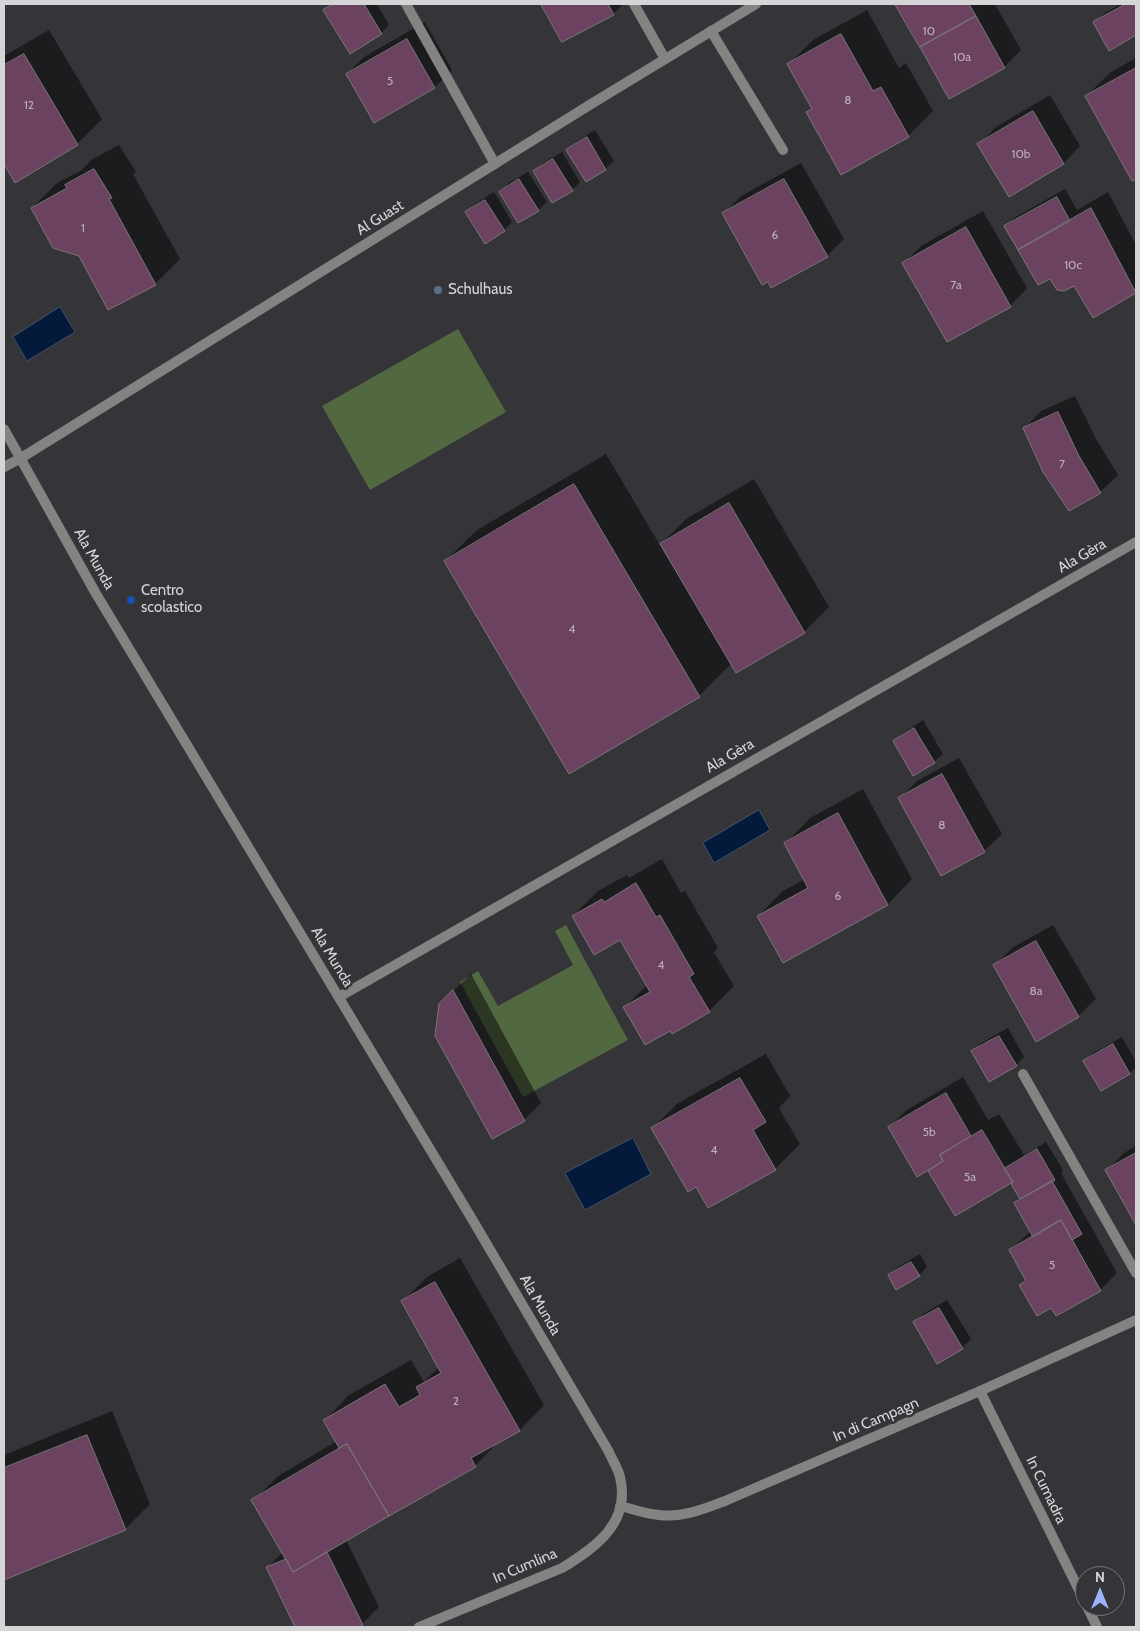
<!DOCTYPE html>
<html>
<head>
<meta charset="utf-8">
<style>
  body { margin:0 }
  #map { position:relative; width:1140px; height:1631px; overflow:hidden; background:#353539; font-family:Cabin,sans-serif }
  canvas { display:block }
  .frame { position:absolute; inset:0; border:5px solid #d5d5d8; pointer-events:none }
  .north { position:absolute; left:1075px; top:1566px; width:50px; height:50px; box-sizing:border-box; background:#353539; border:1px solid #757579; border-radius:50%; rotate:0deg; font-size:14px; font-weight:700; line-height:20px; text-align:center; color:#d5d5d8 }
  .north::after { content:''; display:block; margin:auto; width:18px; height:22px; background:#9bb4fd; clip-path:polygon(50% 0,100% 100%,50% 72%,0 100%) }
</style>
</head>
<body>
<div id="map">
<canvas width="1140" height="1631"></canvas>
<div class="frame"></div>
<div class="north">N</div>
</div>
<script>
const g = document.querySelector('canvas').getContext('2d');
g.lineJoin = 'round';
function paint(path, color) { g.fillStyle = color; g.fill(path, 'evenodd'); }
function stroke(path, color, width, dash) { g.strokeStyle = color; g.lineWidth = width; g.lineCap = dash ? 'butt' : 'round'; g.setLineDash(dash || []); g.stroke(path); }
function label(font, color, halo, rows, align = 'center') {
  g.font = font + ' Cabin,sans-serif'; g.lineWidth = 5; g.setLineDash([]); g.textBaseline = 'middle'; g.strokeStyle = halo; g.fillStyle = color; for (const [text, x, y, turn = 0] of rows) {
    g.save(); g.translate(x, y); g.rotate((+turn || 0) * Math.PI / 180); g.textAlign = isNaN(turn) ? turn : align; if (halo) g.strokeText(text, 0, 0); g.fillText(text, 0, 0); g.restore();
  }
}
const green = new Path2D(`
  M458 329 506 412 370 490 322 406Z
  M566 925 628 1040 523 1097 460 982 478 971 498 1006 573 965 555 931Z`);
const water = new Path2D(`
  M60 307 75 332 27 361 13 337Z
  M759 810 770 830 714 863 703 843Z
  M633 1138 651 1174 585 1210 565 1173Z`);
const shadow = new Path2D(`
  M332 4H377L389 25 381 33 325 10Z
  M543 4H623L613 14 562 40Z
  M897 4H995L1021 50 1004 67 949 97Z
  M1121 4H1136V34L1110 49 1095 23 1103 14Z
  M867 10 899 68 906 63 933 111 908 136 808 113 813 108 788 65 813 40Z
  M425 22 452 70 435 87 374 122 347 74 364 57Z
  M49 30 102 119 77 144 15 181 4 162V56Z
  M1136 58V177L1133 179 1086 96 1111 72Z
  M1050 95 1080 146 1063 164 979 144 996 127Z
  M595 130 614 161 605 169 568 150 576 142Z
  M119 145 136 172 133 174 180 259 155 284 79 255 32 208 57 183 82 170 91 160Z
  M562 152 580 182 572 190 534 171 543 163Z
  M801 163 844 239 827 256 724 213 741 196Z
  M528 172 547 202 538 210 501 192 509 183Z
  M1065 189 1077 210 1108 192 1136 245V291L1135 292 1075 284 1050 278 1006 226 1014 218Z
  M494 192 512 222 504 230 466 212 475 204Z
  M983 211 1027 288 1010 306 904 263 921 246Z
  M1075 396 1096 439 1118 475 1100 492 1024 429 1041 411Z
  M606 454 660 545 686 519 754 479 829 607 804 632 731 664 699 696 445 561 477 530Z
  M923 720 943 754 934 762 894 742 903 733Z
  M959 758 1002 834 984 851 900 798 917 781Z
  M863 789 912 879 888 904 783 962 758 916 783 891 805 879 786 843 810 818Z
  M662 859 681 893 685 891 718 948 714 952 734 986 709 1011 625 1007 647 985 620 939 573 916 598 891 627 875 629 878Z
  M1053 925 1096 999 1078 1016 995 966 1012 948Z
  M471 974 541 1103 524 1120 440 1004Z
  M1008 1028 1024 1057 1016 1065 973 1051 981 1043Z
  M1122 1037 1136 1062V1067L1130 1073 1101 1089 1085 1061 1093 1053Z
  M766 1054 790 1096 779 1108 800 1144 775 1169 653 1128 678 1103Z
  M963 1077 988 1120 999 1114 1024 1155 1046 1142 1063 1170 1061 1173 1117 1273 1100 1290 1021 1285 1026 1279 1010 1250 1031 1231 1015 1203 1021 1197 1017 1180 955 1215 928 1169 889 1127 907 1110Z
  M1136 1146V1223L1107 1170 1124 1153Z
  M920 1254 927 1267 919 1275H889L898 1267Z
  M460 1258 544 1405 520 1430 499 1441 475 1466 346 1540 379 1607 362 1624 355 1627H297L267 1568 283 1552 253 1501 278 1476 337 1441 325 1420 349 1395 411 1360 424 1382 439 1367 402 1302 427 1277Z
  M947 1300 971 1339 962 1348 915 1323 923 1314Z
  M112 1411 150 1504 125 1529 4 1579V1455Z`);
const building = new Path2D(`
  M334 4H364L382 34 350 54 323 10Z
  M541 4H608L614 15 562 42Z
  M895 4H969L976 16 920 47Z
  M1126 4H1136V35L1109 51 1093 22Z
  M976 16 1005 68 949 99 920 47Z
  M841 34 873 91 881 87 909 137 841 175 806 112 812 109 787 64Z
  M407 39 435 88 374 123 346 74Z
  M24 54 78 145 15 183 4 164V65Z
  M1136 68V179L1132 181 1085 96Z
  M1033 111 1064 164 1009 197 977 144Z
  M587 137 606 170 586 182 566 150Z
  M553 159 573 191 552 203 533 171Z
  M94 169 112 198 109 199 156 285 108 310 79 256 53 248 31 208 67 188 65 185Z
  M519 179 539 211 518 223 499 192Z
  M784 179 828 257 771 288 768 282 762 285 722 213Z
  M1057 197 1070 221 1018 250 1004 226Z
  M485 200 505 231 485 244 465 212Z
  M1091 208 1136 293 1093 318 1074 286 1064 291 1057 290 1050 279 1038 285 1018 250Z
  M966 227 1011 307 947 342 902 263Z
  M1058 412 1079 456 1101 493 1069 511 1043 472 1023 428Z
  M574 484 700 697 569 774 444 561Z
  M729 503 805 633 736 673 660 544Z
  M914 728 935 763 913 776 893 741Z
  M942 774 985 852 941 876 898 798Z
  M838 813 888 905 783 963 757 916 808 888 784 843Z
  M636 883 656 917 660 915 694 974 689 977 710 1012 672 1034 670 1031 645 1045 623 1007 650 992 620 940 594 955 572 916 602 899 604 902Z
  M1036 941 1079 1017 1036 1042 993 965Z
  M453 990 525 1121 492 1139 435 1036 439 1004Z
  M999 1036 1017 1066 989 1082 971 1051Z
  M1113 1044 1130 1074 1101 1091 1083 1061Z
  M740 1078 766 1122 753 1130 776 1170 708 1208 696 1187 688 1192 651 1128Z
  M946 1093 971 1136 940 1155 943 1161 917 1177 888 1127Z
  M982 1130 1013 1182 955 1216 928 1171 943 1161 940 1155Z
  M1037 1149 1055 1180 1020 1199 1011 1184 1013 1182 1004 1169Z
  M1136 1153V1225L1105 1170Z
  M1052 1181 1082 1234 1072 1240 1061 1220 1033 1237 1014 1203Z
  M1061 1220 1101 1291 1056 1316 1051 1308 1037 1316 1019 1285 1026 1281 1009 1250Z
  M911 1262 920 1276 896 1290 888 1275Z
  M435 1282 520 1431 471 1458 476 1467 389 1516 347 1444 339 1448 323 1420 385 1384 399 1407 420 1395 416 1387 441 1373 401 1301Z
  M939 1308 963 1349 937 1364 913 1322Z
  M87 1435 126 1530 4 1580V1468Z
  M347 1444 389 1516 293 1572 251 1500Z
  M327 1552 363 1625 358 1627H295L266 1567 286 1559 293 1572Z`);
const lane = new Path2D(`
  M406 4 495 164
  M634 4 665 59
  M711 31 783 150
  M1023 1074 1136 1273
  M980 1391 1085 1602
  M1087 1606 1097 1627`);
const street = new Path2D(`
  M4 429 95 592 472 1219 609 1452C612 1460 618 1468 620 1477 631 1523 596 1547 562 1568L419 1627
  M4 467 21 458 596 101 756 4
  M339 997 1136 542
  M620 1506C633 1509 646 1514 659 1515 683 1518 704 1509 725 1501L980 1391 1136 1320`);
const markers = [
  [438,290,5,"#5c6f8a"],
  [131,600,5,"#1a4fb4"]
];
const numberNames = [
  ["10",929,31],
  ["10a",962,57],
  ["5",390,81],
  ["8",848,100],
  ["12",29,105],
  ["10b",1021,154],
  ["1",83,228],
  ["6",775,235],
  ["10c",1073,265],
  ["7a",956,285],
  ["7",1062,464],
  ["4",572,629],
  ["8",942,825],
  ["6",838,896],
  ["4",661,965],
  ["8a",1036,991],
  ["5b",929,1132],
  ["4",714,1150],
  ["5a",970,1177],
  ["5",1052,1265],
  ["2",456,1401]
];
const streetNames = [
  ["Al Guast",380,218,-32],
  ["Ala Gèra",1082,556,-30],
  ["Ala Munda",94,559,61],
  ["Ala Gèra",730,756,-30],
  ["Ala Munda",332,957,59],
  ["Ala Munda",540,1305,60],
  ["In di Campagn",876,1420,-23],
  ["In Cumadra",1046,1490,64],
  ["In Cumlina",525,1566,-23]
];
const poiNames = [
  ["Schulhaus",448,290],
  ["Centro",141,591],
  ["scolastico",141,608]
];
paint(green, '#526841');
paint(water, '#031a3b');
stroke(water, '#42526a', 1);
paint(shadow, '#0007');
paint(building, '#6b4361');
stroke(building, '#7a7679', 1);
stroke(lane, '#848381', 10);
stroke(street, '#848381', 10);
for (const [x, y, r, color] of markers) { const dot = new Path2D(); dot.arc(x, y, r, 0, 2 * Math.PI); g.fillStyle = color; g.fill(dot); stroke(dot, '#353539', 2); }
label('12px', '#bab0ba', null, numberNames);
label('15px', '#d5d5d8', '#353539', streetNames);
label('15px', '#d5d5d8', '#353539', poiNames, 'left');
</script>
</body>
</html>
